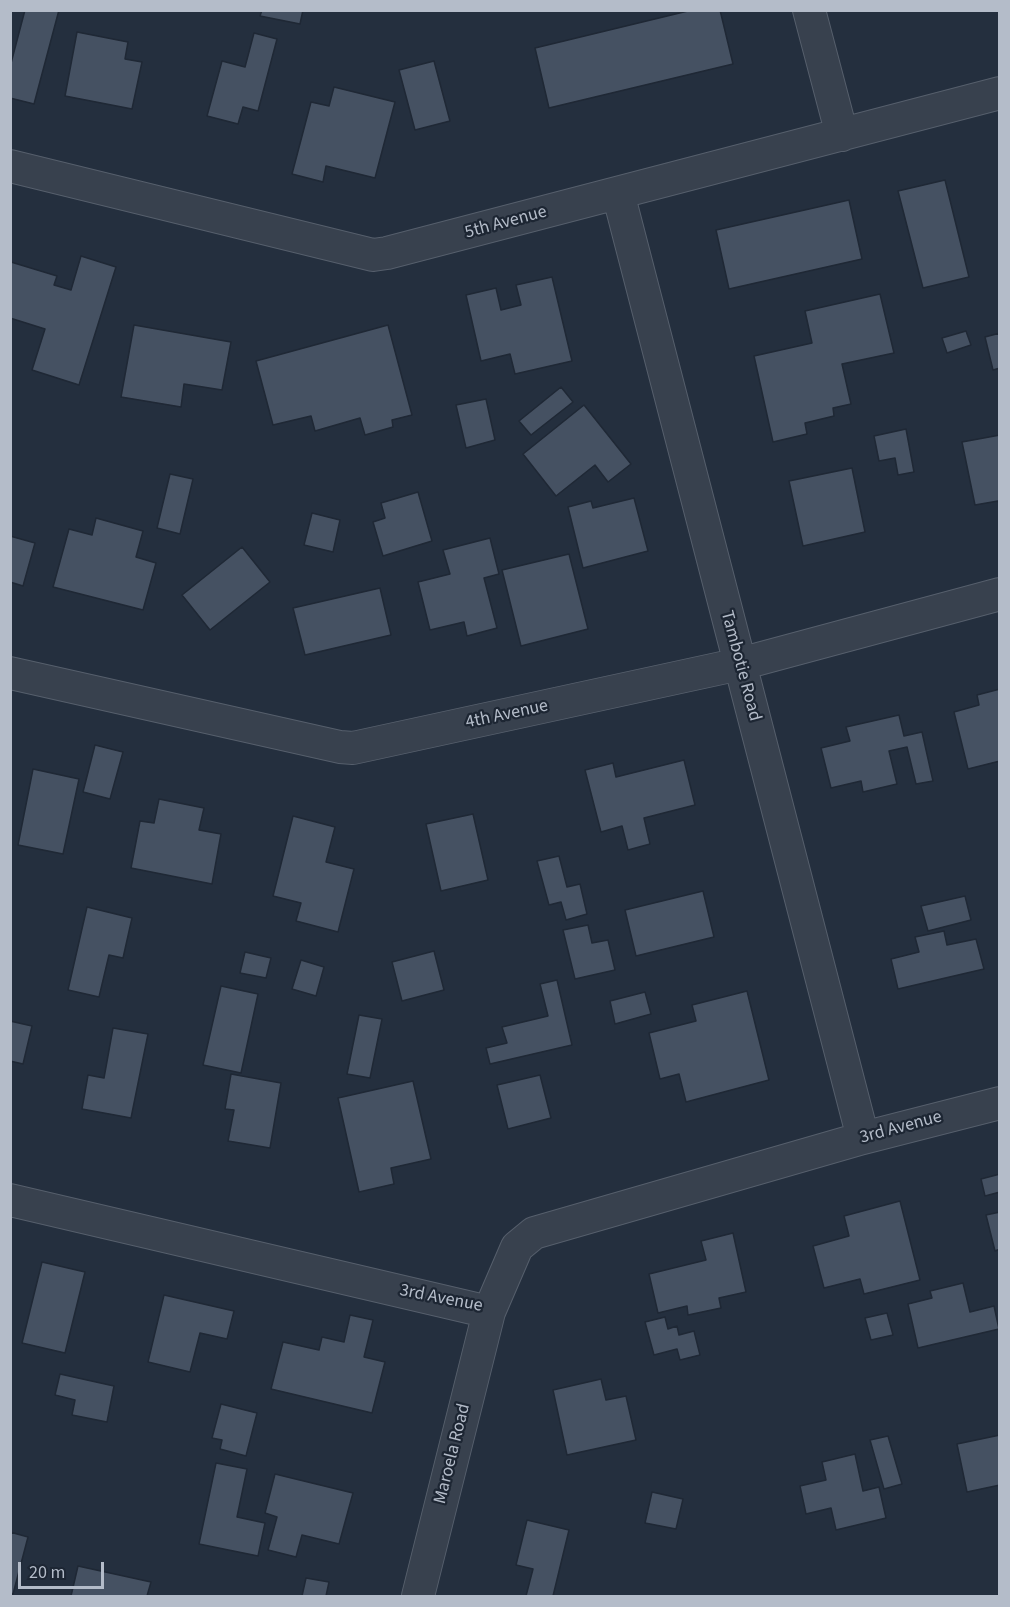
<!DOCTYPE html>
<html>
<head>
<meta charset="utf-8">
<style>
  body { margin:0 }
  #map { position:relative; width:1010px; height:1607px; overflow:hidden; background:#242f3e; font-family:"Source Sans 3",sans-serif }
  canvas { display:block }
  .frame { position:absolute; inset:0; border:12px solid #b4bcc9; pointer-events:none }
  .scale { position:absolute; left:18px; top:1562px; width:86px; height:27px; box-sizing:border-box; border:3px solid #b4bcc9; border-top:0; padding-left:8px; font-size:18px; line-height:21px; white-space:nowrap; color:#b4bcc9; -webkit-text-stroke:4px #1d2633; paint-order:stroke }
</style>
</head>
<body>
<div id="map">
<canvas width="1010" height="1607"></canvas>
<div class="frame"></div>
<div class="scale">20 m</div>
</div>
<script>
const g = document.querySelector('canvas').getContext('2d');
g.lineJoin = 'round';
function paint(path, color) { g.fillStyle = color; g.fill(path, 'evenodd'); }
function stroke(path, color, width, dash) { g.strokeStyle = color; g.lineWidth = width; g.lineCap = dash ? 'butt' : 'round'; g.setLineDash(dash || []); g.stroke(path); }
function label(font, color, halo, rows, align = 'center') {
  g.font = font + ' "Source Sans 3",sans-serif'; g.lineWidth = 4.5; g.setLineDash([]); g.textBaseline = 'middle'; g.strokeStyle = halo; g.fillStyle = color; for (const [text, x, y, turn = 0] of rows) {
    g.save(); g.translate(x, y); g.rotate((+turn || 0) * Math.PI / 180); g.textAlign = isNaN(turn) ? turn : align; if (halo) g.strokeText(text, 0, 0); g.fillText(text, 0, 0); g.restore();
  }
}
const building = new Path2D(`
  M25 10H59L34 104 10 98V67Z
  M262 10H303L300 24 260 16Z
  M692 10H720L733 64 549 108 535 48Z
  M77 32 128 42 125 59 142 62 132 109 65 96Z
  M254 33 277 39 258 111 243 107 238 124 207 116 222 61 245 67Z
  M434 61 450 121 415 130 399 70Z
  M334 87 395 102 375 178 326 166 323 182 292 174 311 102 329 106Z
  M945 180 969 277 923 288 898 191Z
  M849 200 862 259 729 289 716 230Z
  M81 256 116 267 79 385 32 370 45 329 10 318V265L11 262 57 276 54 285 71 290Z
  M552 277 572 361 515 374 510 354 481 361 466 295 496 288 501 310 521 305 516 285Z
  M880 294 894 353 842 364 851 404 833 408 834 416 805 423 807 434 773 442 754 356 812 343 805 311Z
  M134 325 231 342 222 390 184 384 181 407 121 397Z
  M388 325 412 415 392 420 393 427 365 435 360 418 315 431 311 416 273 425 256 361Z
  M966 331 971 345 947 353 942 338Z
  M1000 333V368L993 370 985 337Z
  M561 387 573 402 531 435 519 421Z
  M486 399 495 440 466 448 456 405Z
  M584 405 631 464 608 482 595 465 556 496 523 454Z
  M906 429 914 472 898 475 895 458 879 461 874 436Z
  M1000 435V507L998 501 975 505 962 442Z
  M852 468 865 532 803 546 789 481Z
  M170 474 193 479 180 534 157 528Z
  M418 492 432 541 383 556 373 522 385 518 381 503Z
  M634 498 648 551 583 568 568 507 591 501 593 508Z
  M312 513 340 520 333 552 304 545Z
  M96 518 143 531 136 557 156 563 143 610 53 587 69 529 92 535Z
  M10 536 35 543 23 586 10 582Z
  M490 538 499 574 484 578 497 628 467 636 464 622 430 630 418 582 450 574 443 550Z
  M242 547 270 582 210 630 182 595Z
  M569 554 588 629 521 646 502 570Z
  M380 588 391 635 305 655 293 608Z
  M1000 689V761L968 769 954 712 979 705 977 695Z
  M899 715 904 736 922 732 933 781 916 784 907 747 889 751 897 784 863 792 861 781 831 788 821 748 850 741 846 727Z
  M95 745 123 752 110 799 83 792Z
  M684 760 695 805 644 818 650 844 628 850 622 826 601 832 585 770 613 763 616 777Z
  M33 769 79 779 63 854 18 845Z
  M159 799 204 808 199 830 221 834 212 884 131 868 140 821 154 823Z
  M473 814 488 880 441 891 426 824Z
  M293 816 335 827 326 862 354 869 338 932 296 921 301 903 273 896Z
  M559 856 567 887 580 884 587 914 566 920 561 902 549 905 537 861Z
  M703 891 714 937 636 956 625 910Z
  M965 896 971 920 928 931 921 906Z
  M87 907 132 918 123 958 109 955 99 997 68 990Z
  M588 925 592 943 608 940 615 970 575 979 563 930Z
  M944 931 947 945 976 939 984 969 898 989 891 959 919 952 915 937Z
  M434 951 444 990 402 1001 392 962Z
  M245 952 271 958 266 978 240 973Z
  M301 960 324 967 316 996 292 989Z
  M557 980 572 1045 490 1064 486 1048 507 1043 502 1027 548 1016 540 984Z
  M221 986 258 994 241 1073 203 1065Z
  M747 991 769 1080 686 1102 679 1074 660 1079 649 1033 696 1021 692 1005Z
  M645 992 651 1014 615 1024 610 1001Z
  M359 1015 382 1019 370 1078 347 1074Z
  M10 1021 32 1026 23 1064 10 1061Z
  M113 1028 148 1034 131 1118 82 1109 88 1075 104 1078Z
  M231 1074 281 1083 270 1148 228 1141 234 1110 225 1109Z
  M540 1075 551 1118 508 1129 497 1085Z
  M413 1081 431 1159 391 1168 394 1184 359 1192 338 1098Z
  M1000 1174V1192L985 1196 981 1179Z
  M900 1201 920 1280 864 1294 860 1279 824 1288 813 1246 849 1236 844 1216Z
  M1000 1212V1249L995 1251 986 1215Z
  M733 1233 746 1292 719 1298 721 1308 688 1315 687 1306 658 1313 649 1274 706 1260 701 1241Z
  M42 1262 85 1272 65 1353 22 1343Z
  M963 1283 970 1312 994 1306 999 1329 918 1348 908 1304 932 1298 930 1291Z
  M164 1295 234 1311 227 1339 200 1333 190 1372 148 1362Z
  M887 1313 893 1335 871 1340 865 1318Z
  M350 1315 373 1320 364 1357 385 1362 372 1413 271 1389 283 1342 319 1350 322 1337 344 1342Z
  M665 1317 668 1329 677 1326 679 1335 694 1331 700 1355 680 1360 677 1349 654 1355 645 1322Z
  M60 1374 114 1386 107 1422 72 1415 75 1400 55 1395Z
  M601 1379 606 1400 626 1396 636 1440 567 1455 553 1390Z
  M221 1404 257 1413 246 1456 220 1449 222 1440 212 1438Z
  M1000 1435V1485L967 1492 957 1444Z
  M888 1436 902 1484 884 1489 870 1440Z
  M855 1454 863 1491 879 1487 886 1518 836 1530 831 1508 806 1514 800 1486 826 1480 822 1462Z
  M216 1463 247 1469 237 1517 265 1523 258 1556 199 1544Z
  M275 1474 353 1493 339 1544 302 1535 296 1557 268 1550 277 1517 265 1513Z
  M652 1492 683 1499 676 1529 645 1523Z
  M527 1520 569 1530 553 1596H526L533 1569 516 1565Z
  M10 1532 28 1537 13 1594 10 1593Z
  M78 1566 151 1582 147 1596H71Z
  M306 1578 329 1582 326 1596H302Z`);
const street = new Path2D(`
  M809 10 842 135
  M10 166 373 255 387 253 1000 93
  M618 193 863 1138
  M10 673 340 747 353 748 740 664 1000 594
  M10 1200 489 1312
  M418 1596 489 1312 517 1247 534 1233 863 1138 1000 1103`);
const streetNames = [
  ["5th Avenue",506,223,-15],
  ["Tambotie Road",740,666,75],
  ["4th Avenue",507,715,-12],
  ["3rd Avenue",901,1128,-15],
  ["3rd Avenue",441,1299,11],
  ["Maroela Road",453,1454,-76]
];
paint(building, '#455162');
stroke(building, '#1f2835', 1.5);
stroke(street, '#565f6c', 34);
stroke(street, '#38414e', 32);
label('18px', '#b4bcc9', '#1d2633', streetNames);
</script>
</body>
</html>
